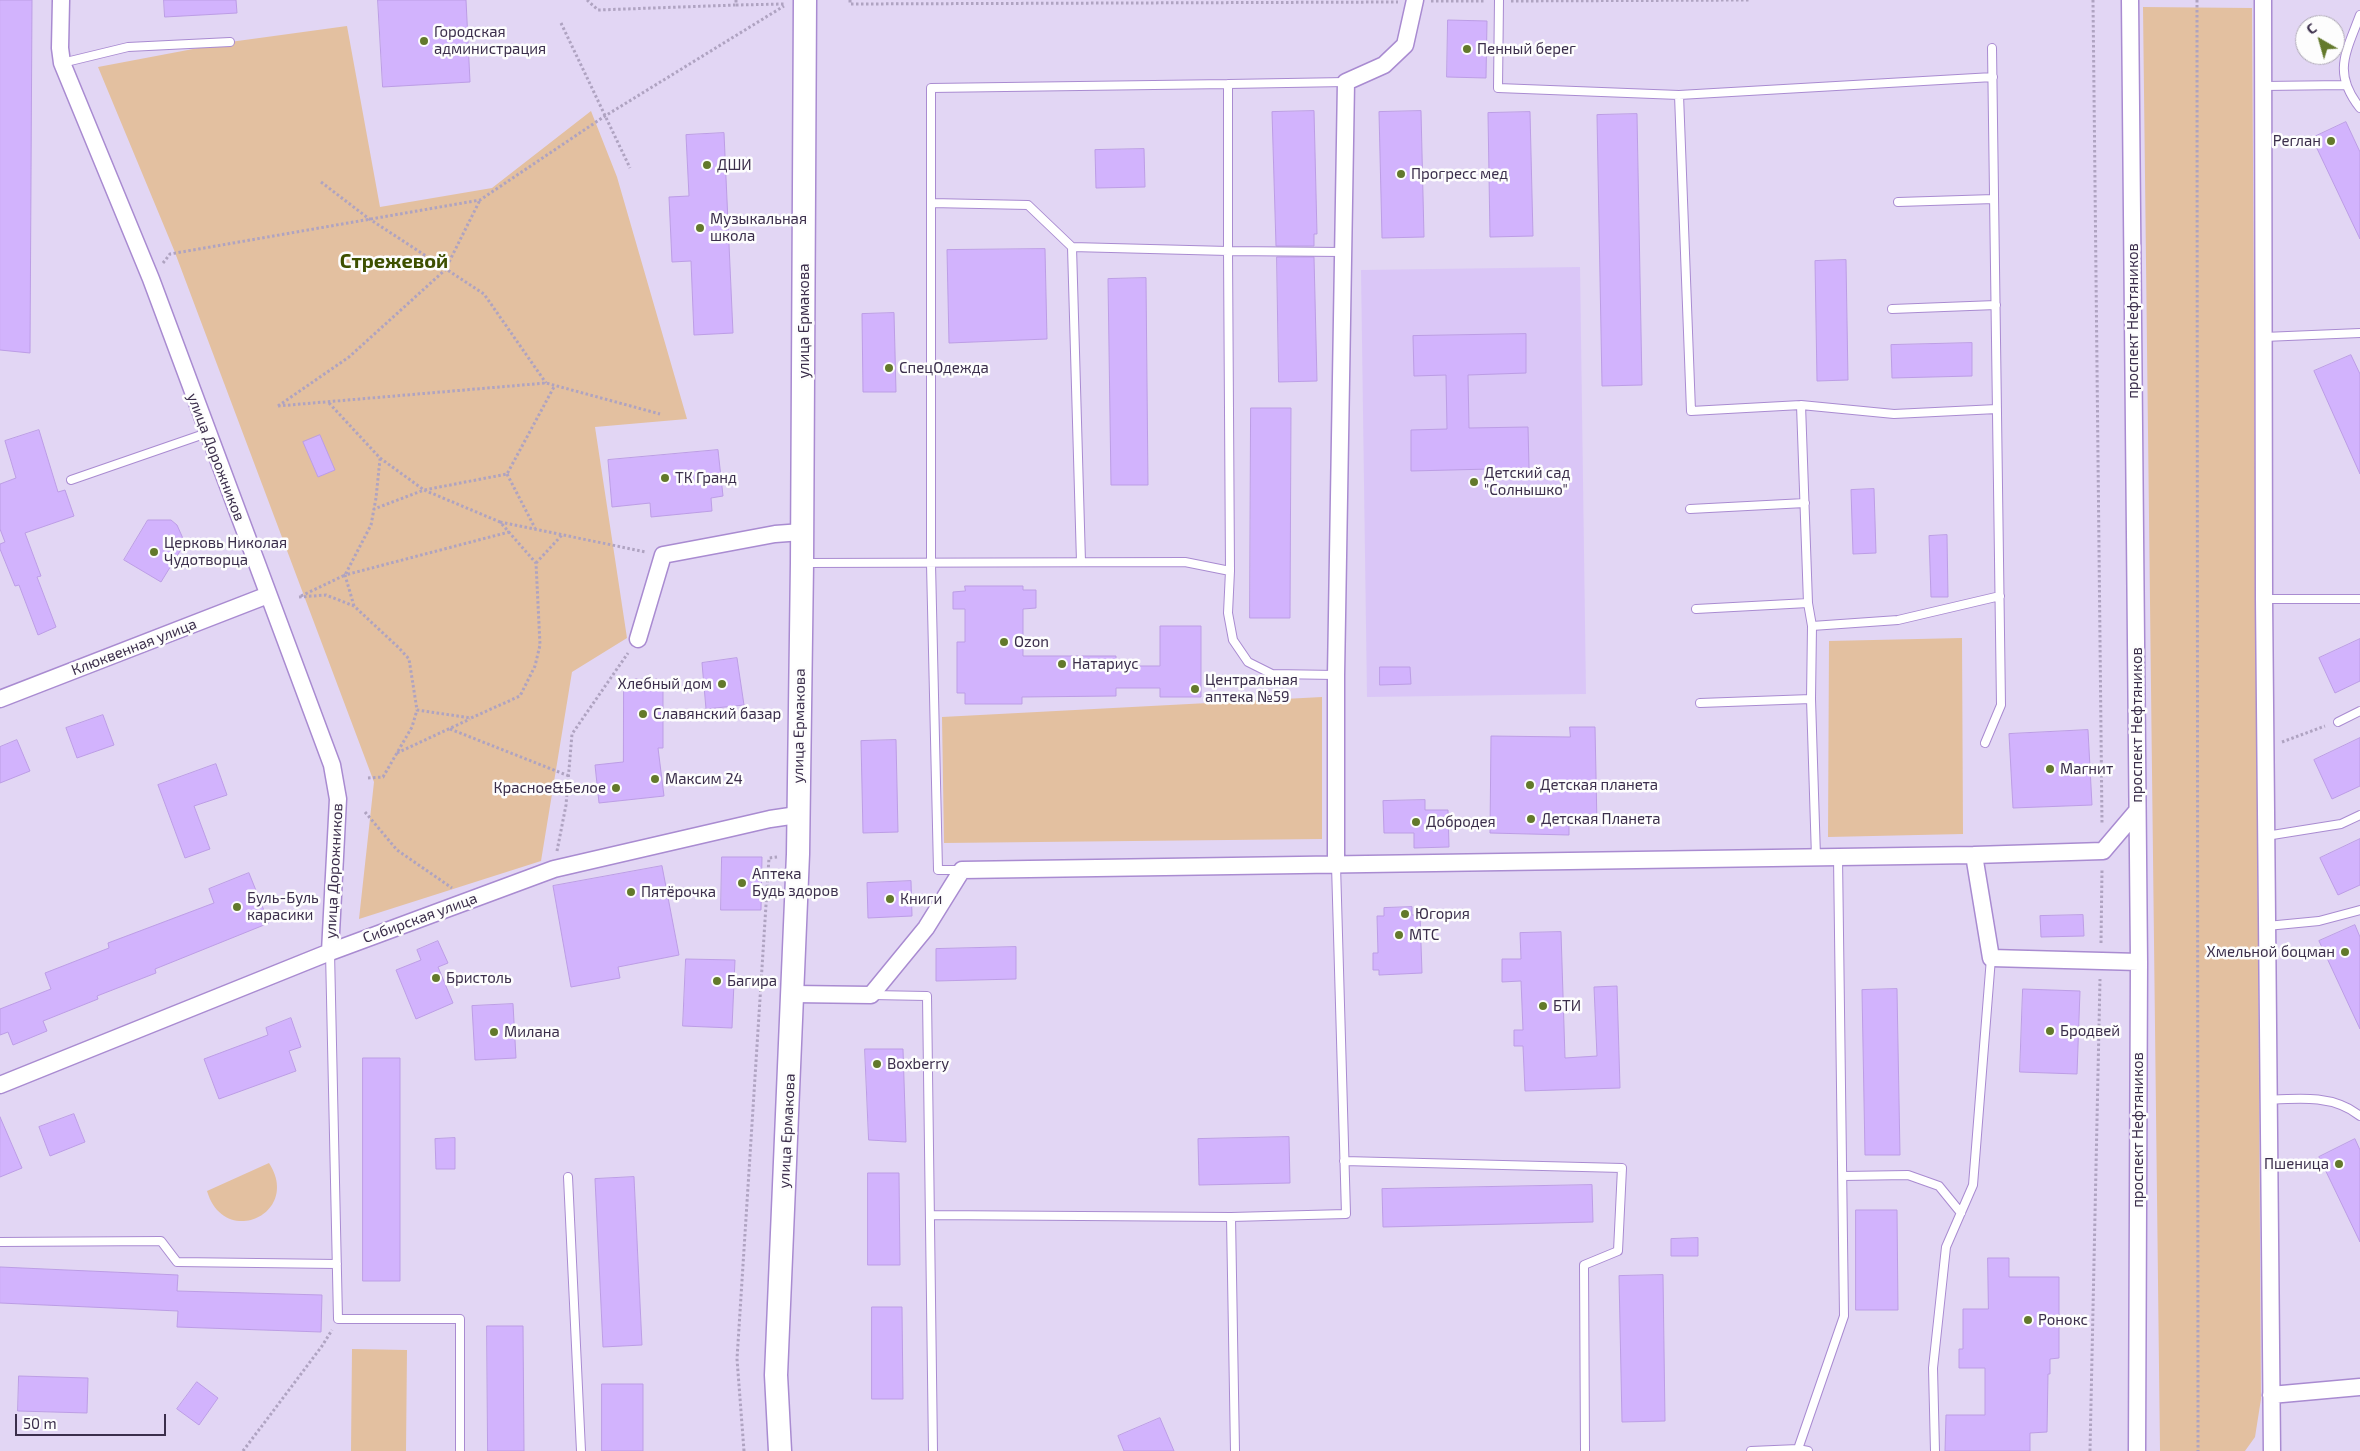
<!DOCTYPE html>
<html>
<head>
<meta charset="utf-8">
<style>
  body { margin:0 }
  #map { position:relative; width:2360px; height:1451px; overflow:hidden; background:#e2d6f4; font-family:"Exo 2",sans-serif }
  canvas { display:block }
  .north { position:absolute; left:2295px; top:15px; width:50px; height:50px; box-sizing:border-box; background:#fdfdfd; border:1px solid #afaab6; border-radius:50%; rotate:322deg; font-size:14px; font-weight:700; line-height:20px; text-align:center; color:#3b2e4b }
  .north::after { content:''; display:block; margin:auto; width:18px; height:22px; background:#63792b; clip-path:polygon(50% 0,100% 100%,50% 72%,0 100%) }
  .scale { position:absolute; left:15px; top:1414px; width:151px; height:22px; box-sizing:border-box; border:2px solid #3b2e4b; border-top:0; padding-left:6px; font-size:15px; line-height:18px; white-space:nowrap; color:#3b2e4b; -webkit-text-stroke:4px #fdfdfd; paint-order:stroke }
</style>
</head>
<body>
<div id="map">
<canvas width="2360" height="1451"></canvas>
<div class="north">С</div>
<div class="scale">50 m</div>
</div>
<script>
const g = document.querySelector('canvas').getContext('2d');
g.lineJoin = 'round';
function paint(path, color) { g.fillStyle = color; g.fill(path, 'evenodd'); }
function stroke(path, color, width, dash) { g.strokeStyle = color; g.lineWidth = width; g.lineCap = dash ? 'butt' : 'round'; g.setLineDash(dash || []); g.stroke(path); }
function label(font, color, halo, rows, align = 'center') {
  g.font = font + ' "Exo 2",sans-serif'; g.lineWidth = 5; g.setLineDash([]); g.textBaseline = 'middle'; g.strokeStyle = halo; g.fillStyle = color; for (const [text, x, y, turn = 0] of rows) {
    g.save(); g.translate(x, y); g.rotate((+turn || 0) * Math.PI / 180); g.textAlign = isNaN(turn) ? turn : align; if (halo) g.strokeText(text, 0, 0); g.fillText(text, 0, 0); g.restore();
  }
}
const built = new Path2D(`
  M1580 267 1586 694 1367 697 1361 270Z`);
const green = new Path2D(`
  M2143 7 2252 8 2261 1399 2255 1437 2245 1451H2160Z
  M347 26 380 207 492 188 591 111 617 177 687 419 595 427 627 638 572 672 541 861 359 919 374 782 174 250 98 67 230 42Z
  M1962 638 1963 834 1828 837 1829 641Z
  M1322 697V839L944 843 942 717Z
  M269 1163C302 1214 224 1249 207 1191Z
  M352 1349 407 1350 406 1451H351Z`);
const building = new Path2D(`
  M0 0H32L30 353 0 350Z
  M164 0H236L237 13 165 17Z
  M378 0H466L470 82 383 87Z
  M1448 20 1487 21 1486 78 1447 77Z
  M1314 111 1317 234H1314V246H1276L1272 112Z
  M1421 111 1424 237 1382 238 1379 112Z
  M1530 112 1533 236 1490 237 1488 113Z
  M1637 114 1642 385 1602 386 1597 115Z
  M2346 122 2360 152V239L2312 138Z
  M724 133 733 333 694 335 691 261 672 262 669 197 689 196 686 135Z
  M1144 149 1145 187 1096 188 1095 150Z
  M1045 249 1047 339 949 343 947 250Z
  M1277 257H1314L1317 381 1279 382Z
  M1846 260 1848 380 1817 381 1815 261Z
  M1146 278 1148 485H1111L1108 279Z
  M894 313 896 392H863L862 314Z
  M1526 334V373L1468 375 1469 428 1528 427 1529 468 1411 471V430L1447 429 1446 375 1414 376 1413 336Z
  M1972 343V376L1892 378 1891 345Z
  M2351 355 2360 374V474L2314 371Z
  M1251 408H1291L1290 618H1250Z
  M39 430 58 492 65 490 74 516 25 533 41 576 37 577 56 627 38 635 19 585 15 586 0 549V544L5 542 0 529V484L16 478 5 441Z
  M320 435 335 470 318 477 303 442Z
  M718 450 723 496 711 498 712 511 651 517 650 503 612 507 608 460Z
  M1874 489 1876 553 1853 554 1851 490Z
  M148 520H171L177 525 185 543 161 582 124 560Z
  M1947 535 1948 597H1931L1929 536Z
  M965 586H1023V590H1036V608L1023 609V656H1116V666H1160V626H1201V697H1160V688H1116V696L1022 697V704H965V693H957V642H965V609H953V592L965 591Z
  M2360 639V681L2335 693 2319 658Z
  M737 658 744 705 706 709 702 663Z
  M1380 667H1410L1411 684 1380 685Z
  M624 679H663V748H658L664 796 599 803 595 765 623 762Z
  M103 715 114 745 77 758 66 728Z
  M1570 727H1595L1597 825 1569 826V835L1490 833 1491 736 1570 737Z
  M2088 730 2092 805 2013 808 2009 734Z
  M2360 738V786L2332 799 2314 760Z
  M17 740 30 771 0 783V747Z
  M896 740 898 832 863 833 861 741Z
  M216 764 227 795 194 806 210 849 185 858 158 785Z
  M1425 800V810H1448L1449 847 1414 848V833H1384L1383 801Z
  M2360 839V885L2338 895 2320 858Z
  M722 857H762L761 910H721Z
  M662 866 679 955 618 967 620 978 571 987 553 886Z
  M249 873 269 923 155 969 156 973 97 996 98 999 43 1021 47 1031 13 1045 8 1032 0 1035V1009L51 989 45 973 109 948 108 943 214 903 209 889Z
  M911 881 912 916 868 918 867 883Z
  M1412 907V915H1420L1422 973 1379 975V970H1373V953H1378L1377 916H1384V908Z
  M2083 915 2084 936 2041 937 2040 916Z
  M2355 925 2360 937V1029L2319 941Z
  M1561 932 1565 1058 1597 1056 1594 987 1617 986 1620 1088 1525 1091 1523 1046H1514V1030H1523L1521 981 1502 982V959H1521L1520 933Z
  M438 941 448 963 438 967 453 1003 416 1019 396 970 421 960 417 950Z
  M1016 947V979L936 981V949Z
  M686 959 735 960 732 1028 683 1026Z
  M1897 989 1900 1155H1865L1862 990Z
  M2023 989 2080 991 2077 1074 2020 1072Z
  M513 1004 516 1058 475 1060 472 1006Z
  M291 1018 301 1047 289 1051 296 1071 219 1099 204 1059 268 1035 266 1028Z
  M865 1049H903L906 1142 869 1140Z
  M363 1058H400V1281H363Z
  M74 1114 85 1142 50 1156 39 1127Z
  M0 1117 22 1168 0 1177Z
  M1289 1137 1290 1183 1199 1185 1198 1139Z
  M455 1138V1169H436L435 1139Z
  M2355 1139 2360 1150V1242L2319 1157Z
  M868 1173H899L900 1265H868Z
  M634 1177 642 1345 603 1347 595 1179Z
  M1592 1185 1593 1222 1383 1227 1382 1189Z
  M1856 1210H1897L1898 1310H1856Z
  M1698 1238V1256H1671V1239Z
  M1988 1258H2009V1277H2059V1358L2050 1359V1374H2048L2047 1432 2030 1433V1451H1945L1946 1415H1985V1368H1959V1349H1963V1309H1988Z
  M0 1267 178 1275 177 1291 322 1295 321 1332 177 1327 178 1311 0 1303Z
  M1663 1275 1665 1421 1622 1422 1619 1276Z
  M872 1307H902L903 1399H872Z
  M487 1326H523L524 1451H488Z
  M19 1376 88 1378 87 1413 18 1411Z
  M197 1382 218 1398 199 1425 177 1409Z
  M602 1384H643V1451H602Z
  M1160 1418 1174 1451H1124L1118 1436Z`);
const path = new Path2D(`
  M587 0 598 10 736 5
  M736 0V5L784 4
  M850 0V4L1398 2
  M2093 0 2102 823
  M2197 0 2198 1451
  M1431 1H1485
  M1511 1 1749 0
  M561 23 630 168
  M321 182 368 218 484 294 546 383
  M163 263 170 254 480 200 605 116 784 6
  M329 403 380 458 424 490 507 474 555 385
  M278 406 546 383 660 414
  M278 406 349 357 445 270 480 200
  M507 474 535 528
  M500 522 646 552
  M536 563 562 535
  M301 596 345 575 371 525 376 498 380 459
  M299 597 326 595 354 606 399 648 409 659 417 710 471 718 520 696 535 666 540 645 536 563 500 522 424 490 374 509
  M354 606 345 575 509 532
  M450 729 569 776
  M2282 742 2325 726
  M397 753 470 719
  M368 778 383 777 412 727 417 710
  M365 812 397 850 452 888
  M557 851 566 805 572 734 628 653
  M2101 943 2102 869
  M243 1451 322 1346 332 1330
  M744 1451 737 1359 769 858 777 857
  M2090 1451 2100 979`);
const lane = new Path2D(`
  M1499 0 1498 88 1679 95 1691 411 1801 405 1808 603 1812 626 1811 699 1816 857
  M2360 15C2346 53 2332 72 2360 108
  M62 63 128 47 230 42
  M2264 86 2345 85
  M1679 95 1993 77
  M1898 202 1994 199
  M931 203 1028 205 1072 247
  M1892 309 1996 305
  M2264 337 2360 333
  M1801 405 1894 414 1997 409
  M71 480 207 433
  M1690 509 1805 503
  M1081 562 1072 247 1228 251V84L1346 82
  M804 563 1185 562 1230 571 1228 613 1233 640 1248 662 1272 674 1336 675
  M1230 571 1228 251 1343 252
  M2264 599H2360
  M1696 609 1808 603
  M1812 626 1898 620 2000 596
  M1700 703 1811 699
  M2338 722 2360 711
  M1985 743 2001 705 1992 48
  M2266 836 2341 824 2360 815
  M962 870H938L931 564V88L1228 84
  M2267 926 2319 921 2360 910
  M330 952 338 1319H460V1451
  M872 995 927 996 933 1451
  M2269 1100C2300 1098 2334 1095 2360 1116
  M1344 1161 1622 1168 1618 1251 1584 1265 1585 1451
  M1843 1176 1908 1175 1939 1186 1961 1213
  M568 1177 581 1451
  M931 1215 1231 1217 1235 1451
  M1231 1217 1346 1214 1336 865
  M0 1242 161 1241 177 1262 337 1264
  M1798 1449 1844 1316 1838 857
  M1751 1451 1798 1449 1808 1451
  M1935 1451 1933 1368 1946 1247 1973 1185 1991 958`);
const street = new Path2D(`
  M61 0 60 48 62 63 151 279 332 765 338 799 330 952
  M2130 0 2139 962 2137 1451
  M2263 0 2264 599 2272 1451
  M638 639 663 555 775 534 802 532
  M0 699 268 595
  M1974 855 2103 851 2137 811
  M1336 865V675L1346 82 1384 65 1405 45 1415 0
  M793 994 871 995 926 928 962 870 1974 855 1991 958 2139 962
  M0 1085 330 952 554 869 770 819 797 815
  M2271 1395 2360 1387`);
const secondary = new Path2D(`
  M780 1451 776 1375 798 854 802 563 805 0`);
const markers = [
  [424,41,5,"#63792b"],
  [1467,49,5,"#63792b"],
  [2331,141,5,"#63792b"],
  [707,165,5,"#63792b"],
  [1401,174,5,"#63792b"],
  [700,228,5,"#63792b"],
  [889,368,5,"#63792b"],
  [665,478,5,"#63792b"],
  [1474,482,5,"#63792b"],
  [154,552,5,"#63792b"],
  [1004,642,5,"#63792b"],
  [1062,664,5,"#63792b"],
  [722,684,5,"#63792b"],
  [1195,689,5,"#63792b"],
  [643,714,5,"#63792b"],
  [2050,769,5,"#63792b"],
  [655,779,5,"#63792b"],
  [1530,785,5,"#63792b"],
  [616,788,5,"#63792b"],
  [1531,819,5,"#63792b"],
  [1416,822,5,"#63792b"],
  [742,883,5,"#63792b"],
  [631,892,5,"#63792b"],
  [890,899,5,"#63792b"],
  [237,907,5,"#63792b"],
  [1405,914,5,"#63792b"],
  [1399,935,5,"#63792b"],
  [2345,952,5,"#63792b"],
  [436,978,5,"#63792b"],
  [717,981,5,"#63792b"],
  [1543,1006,5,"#63792b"],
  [2050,1031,5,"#63792b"],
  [494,1032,5,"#63792b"],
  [877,1064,5,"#63792b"],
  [2339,1164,5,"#63792b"],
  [2028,1320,5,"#63792b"]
];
const poiNames = [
  ["Городская",434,32],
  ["администрация",434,49],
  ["Пенный берег",1477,49],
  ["Реглан",2321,141,"right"],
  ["ДШИ",717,165],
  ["Прогресс мед",1411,174],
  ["Музыкальная",710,219],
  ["школа",710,236],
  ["СпецОдежда",899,368],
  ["Детский сад",1484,473],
  ["\"Солнышко\"",1484,490],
  ["ТК Гранд",675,478],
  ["Церковь Николая",164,543],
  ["Чудотворца",164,560],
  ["Ozon",1014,642],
  ["Натариус",1072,664],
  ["Центральная",1205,680],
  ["аптека №59",1205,697],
  ["Хлебный дом",712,684,"right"],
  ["Славянский базар",653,714],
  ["Магнит",2060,769],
  ["Максим 24",665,779],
  ["Детская планета",1540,785],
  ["Красное&Белое",606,788,"right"],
  ["Детская Планета",1541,819],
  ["Добродея",1426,822],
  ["Аптека",752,874],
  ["Будь здоров",752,891],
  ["Пятёрочка",641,892],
  ["Буль-Буль",247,898],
  ["карасики",247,915],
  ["Книги",900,899],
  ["Югория",1415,914],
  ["МТС",1409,935],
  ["Хмельной боцман",2335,952,"right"],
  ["Бристоль",446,978],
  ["Багира",727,981],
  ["БТИ",1553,1006],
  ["Бродвей",2060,1031],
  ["Милана",504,1032],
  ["Boxberry",887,1064],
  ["Пшеница",2329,1164,"right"],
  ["Ронокс",2038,1320]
];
const streetNames = [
  ["улица Ермакова",804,321,-90],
  ["проспект Нефтяников",2133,321,-90],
  ["улица Дорожников",216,457,69],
  ["Клюквенная улица",134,647,-21],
  ["проспект Нефтяников",2137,725,-90],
  ["улица Ермакова",799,726,-89],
  ["улица Дорожников",334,871,-87],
  ["Сибирская улица",420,918,-20],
  ["проспект Нефтяников",2138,1130,-90],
  ["улица Ермакова",787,1131,-87]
];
const districtNames = [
  ["Стрежевой",394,261]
];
paint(built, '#dac6f7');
paint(green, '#e3c0a0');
paint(building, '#d2b3fd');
stroke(building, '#bc9de5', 1);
stroke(lane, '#a98bd1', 10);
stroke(street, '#a98bd1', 19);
stroke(secondary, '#a98bd1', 25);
stroke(path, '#afa3c1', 3, [2.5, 2.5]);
stroke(lane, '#fff', 8);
stroke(street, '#fff', 16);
stroke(secondary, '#fff', 22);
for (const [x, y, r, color] of markers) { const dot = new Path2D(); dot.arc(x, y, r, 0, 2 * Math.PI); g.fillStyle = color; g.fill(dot); stroke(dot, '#fdfdfd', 2); }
label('15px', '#3b2e4b', '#fdfdfd', poiNames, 'left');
label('15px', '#3b2e4b', '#fdfdfd', streetNames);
label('bold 20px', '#3d4f00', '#fdfdfd', districtNames);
</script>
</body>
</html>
